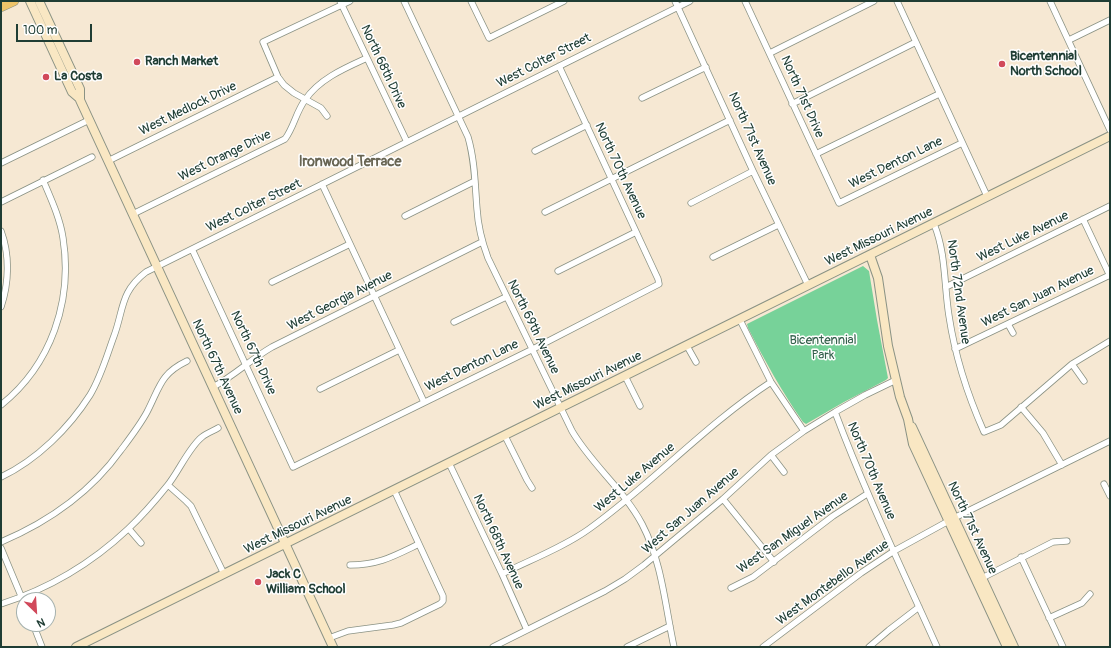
<!DOCTYPE html>
<html>
<head>
<meta charset="utf-8">
<style>
  body { margin:0 }
  #map { position:relative; width:1111px; height:648px; overflow:hidden; background:#f6e8d3; font-family:Pangolin,sans-serif }
  canvas { display:block }
  .frame { position:absolute; inset:0; border:2px solid #1f3d34; pointer-events:none }
  .north { position:absolute; left:16px; top:592px; width:40px; height:40px; box-sizing:border-box; background:#fff; border:1px solid #a5b1ae; border-radius:50%; rotate:155deg; font-size:11px; font-weight:700; line-height:16px; text-align:center; color:#1f3d34 }
  .north::after { content:''; display:block; margin:auto; width:14px; height:18px; background:#d1495b; clip-path:polygon(50% 0,100% 100%,50% 72%,0 100%) }
  .scale { position:absolute; left:16px; top:24px; width:76px; height:18px; box-sizing:border-box; border:2px solid #1f3d34; border-top:0; padding-left:5px; font-size:12px; line-height:14px; white-space:nowrap; color:#1f3d34; -webkit-text-stroke:3px #fff; paint-order:stroke }
</style>
</head>
<body>
<div id="map">
<canvas width="1111" height="648"></canvas>
<div class="frame"></div>
<div class="north">N</div>
<div class="scale">100 m</div>
</div>
<script>
const g = document.querySelector('canvas').getContext('2d');
g.lineJoin = 'round';
function paint(path, color) { g.fillStyle = color; g.fill(path, 'evenodd'); }
function stroke(path, color, width, dash) { g.strokeStyle = color; g.lineWidth = width; g.lineCap = dash ? 'butt' : 'round'; g.setLineDash(dash || []); g.stroke(path); }
function label(font, color, halo, rows, align = 'center') {
  g.font = font + ' Pangolin,sans-serif'; g.lineWidth = 3; g.setLineDash([]); g.textBaseline = 'middle'; g.strokeStyle = halo; g.fillStyle = color; for (const [text, x, y, turn = 0] of rows) {
    g.save(); g.translate(x, y); g.rotate((+turn || 0) * Math.PI / 180); g.textAlign = isNaN(turn) ? turn : align; if (halo) g.strokeText(text, 0, 0); g.fillText(text, 0, 0); g.restore();
  }
}
const green = new Path2D(`
  M863 266 869 271 877 320 888 378 886 380 844 402 806 424 803 422C782 392 765 361 748 328L747 324Z`);
const street = new Path2D(`
  M340 1 407 142
  M404 1 468 137C475 161 475 185 477 209 478 226 482 242 488 258L572 431C592 465 624 490 642 524 662 562 665 605 674 647
  M471 1 489 38 564 1
  M675 1 753 171 808 285
  M745 1 839 203 962 143
  M897 1 987 196
  M1050 1 1110 130
  M1069 40 1110 20
  M770 53 874 1
  M642 98 706 67
  M792 104 916 42
  M327 116 321 108 294 93 284 85 278 77 263 42 350 1
  M535 151 587 125
  M816 154 939 94
  M108 161 278 77
  M1 163 89 120
  M322 184 424 402
  M1 202 92 157
  M691 203 753 171
  M545 212 730 120
  M133 214 285 139C294 127 296 112 305 100 319 79 345 68 367 58
  M405 216 475 181
  M1083 219 1110 276
  M934 224C946 253 944 285 949 316 955 356 968 396 984 432L1001 425 1072 364 1110 341
  M1 231C10 255 9 283 1 307
  M192 249 293 467 533 349 659 284 658 279 559 66
  M713 257 778 225
  M558 271 636 232
  M272 282 350 244
  M946 287 1110 206
  M740 320 771 382 804 431
  M454 322 506 297
  M1008 324 1013 333
  M687 346 696 362
  M955 349 1110 275
  M1072 364 1084 381
  M625 376 640 406
  M213 387C234 376 251 359 272 347L482 242
  M320 389 399 350
  M1 405C51 365 73 301 63 238 60 218 51 199 43 180
  M1021 407 1043 433 1062 465
  M835 412C865 492 902 569 937 647
  M505 436 527 480 532 488
  M771 455 784 472
  M449 463 502 574 527 630
  M1 477C37 460 69 428 90 395 101 377 107 355 114 336 124 309 120 292 146 272L690 1
  M1104 484 1110 496
  M168 485 186 501 191 506 224 574
  M723 499 774 562
  M129 529 141 543
  M1 542C48 522 91 492 121 450 130 438 140 425 147 412 160 387 160 374 187 361
  M1 548 24 603
  M1021 557 1063 647
  M350 565C379 565 394 556 419 544
  M502 574C530 560 564 547 589 529 652 484 705 425 771 382
  M982 578 1053 542 1067 541
  M731 588 753 577 833 516 867 494
  M1 604C48 589 92 563 128 529 142 516 155 501 167 486 178 473 189 447 202 437 207 433 213 431 218 428
  M1049 618 1082 603 1090 594
  M33 624 42 647
  M329 638 348 631 393 625 401 623 440 604 443 601V596L394 490
  M493 647 605 591 625 579 644 565 723 499 771 455 804 431 835 412 865 395 896 380
  M627 647 670 626
  M763 647 861 573 894 551 954 518 1110 441
  M869 647 889 630 919 607`);
const secondary = new Path2D(`
  M30 1 72 92 79 98
  M39 1 80 89V100L333 647
  M870 255 878 278 888 346 900 397 908 419 913 444 1007 647
  M912 427 1014 647
  M76 647 1110 136`);
const primary = new Path2D(`
  M1 7 14 1`);
const markers = [
  [137,62,4,"#d1495b"],
  [1002,64,4,"#d1495b"],
  [46,77,4,"#d1495b"],
  [258,582,4,"#d1495b"]
];
const poiNames = [
  ["Bicentennial",1010,57],
  ["North School",1010,72],
  ["Ranch Market",145,62],
  ["La Costa",54,77],
  ["Jack C",266,575],
  ["William School",266,590]
];
const streetNames = [
  ["West Colter Street",544,61,-27],
  ["North 68th Drive",383,67,65],
  ["North 71st Drive",802,97,66],
  ["West Medlock Drive",188,109,-26],
  ["North 71st Avenue",752,139,66],
  ["West Orange Drive",225,156,-26],
  ["West Denton Lane",896,163,-26],
  ["North 70th Avenue",620,171,65],
  ["West Colter Street",254,206,-26],
  ["West Missouri Avenue",879,237,-26],
  ["West Luke Avenue",1023,237,-26],
  ["North 72nd Avenue",958,292,82],
  ["West San Juan Avenue",1038,297,-26],
  ["West Georgia Avenue",340,301,-27],
  ["North 69th Avenue",533,327,64],
  ["North 67th Drive",253,353,65],
  ["West Denton Lane",472,366,-26],
  ["North 67th Avenue",217,367,65],
  ["West Missouri Avenue",588,381,-26],
  ["North 70th Avenue",871,471,67],
  ["West Luke Avenue",635,478,-40],
  ["West San Juan Avenue",691,511,-41],
  ["West Missouri Avenue",298,525,-26],
  ["North 71st Avenue",972,528,65],
  ["West San Miguel Avenue",793,533,-35],
  ["North 68th Avenue",498,542,65],
  ["West Montebello Avenue",833,583,-36]
];
const parkNames = [
  ["Bicentennial",823,341],
  ["Park",823,356]
];
const neighbourhoodNames = [
  ["Ironwood Terrace",350,162]
];
paint(green, '#77d299');
stroke(street, '#8a9284', 7);
stroke(secondary, '#8a9284', 10);
stroke(primary, '#8a9284', 10);
stroke(street, '#fff', 5.5);
stroke(secondary, '#f9e7c3', 8);
stroke(primary, '#efc469', 9);
for (const [x, y, r, color] of markers) { const dot = new Path2D(); dot.arc(x, y, r, 0, 2 * Math.PI); g.fillStyle = color; g.fill(dot); stroke(dot, '#fff', 1.5); }
label('bold 13px', '#1f3d34', '#fff', poiNames, 'left');
label('13px', '#1f3d34', '#fff', streetNames);
label('13px', '#35624d', '#fff', parkNames);
label('bold 14px', '#686553', '#fff', neighbourhoodNames);
</script>
</body>
</html>
